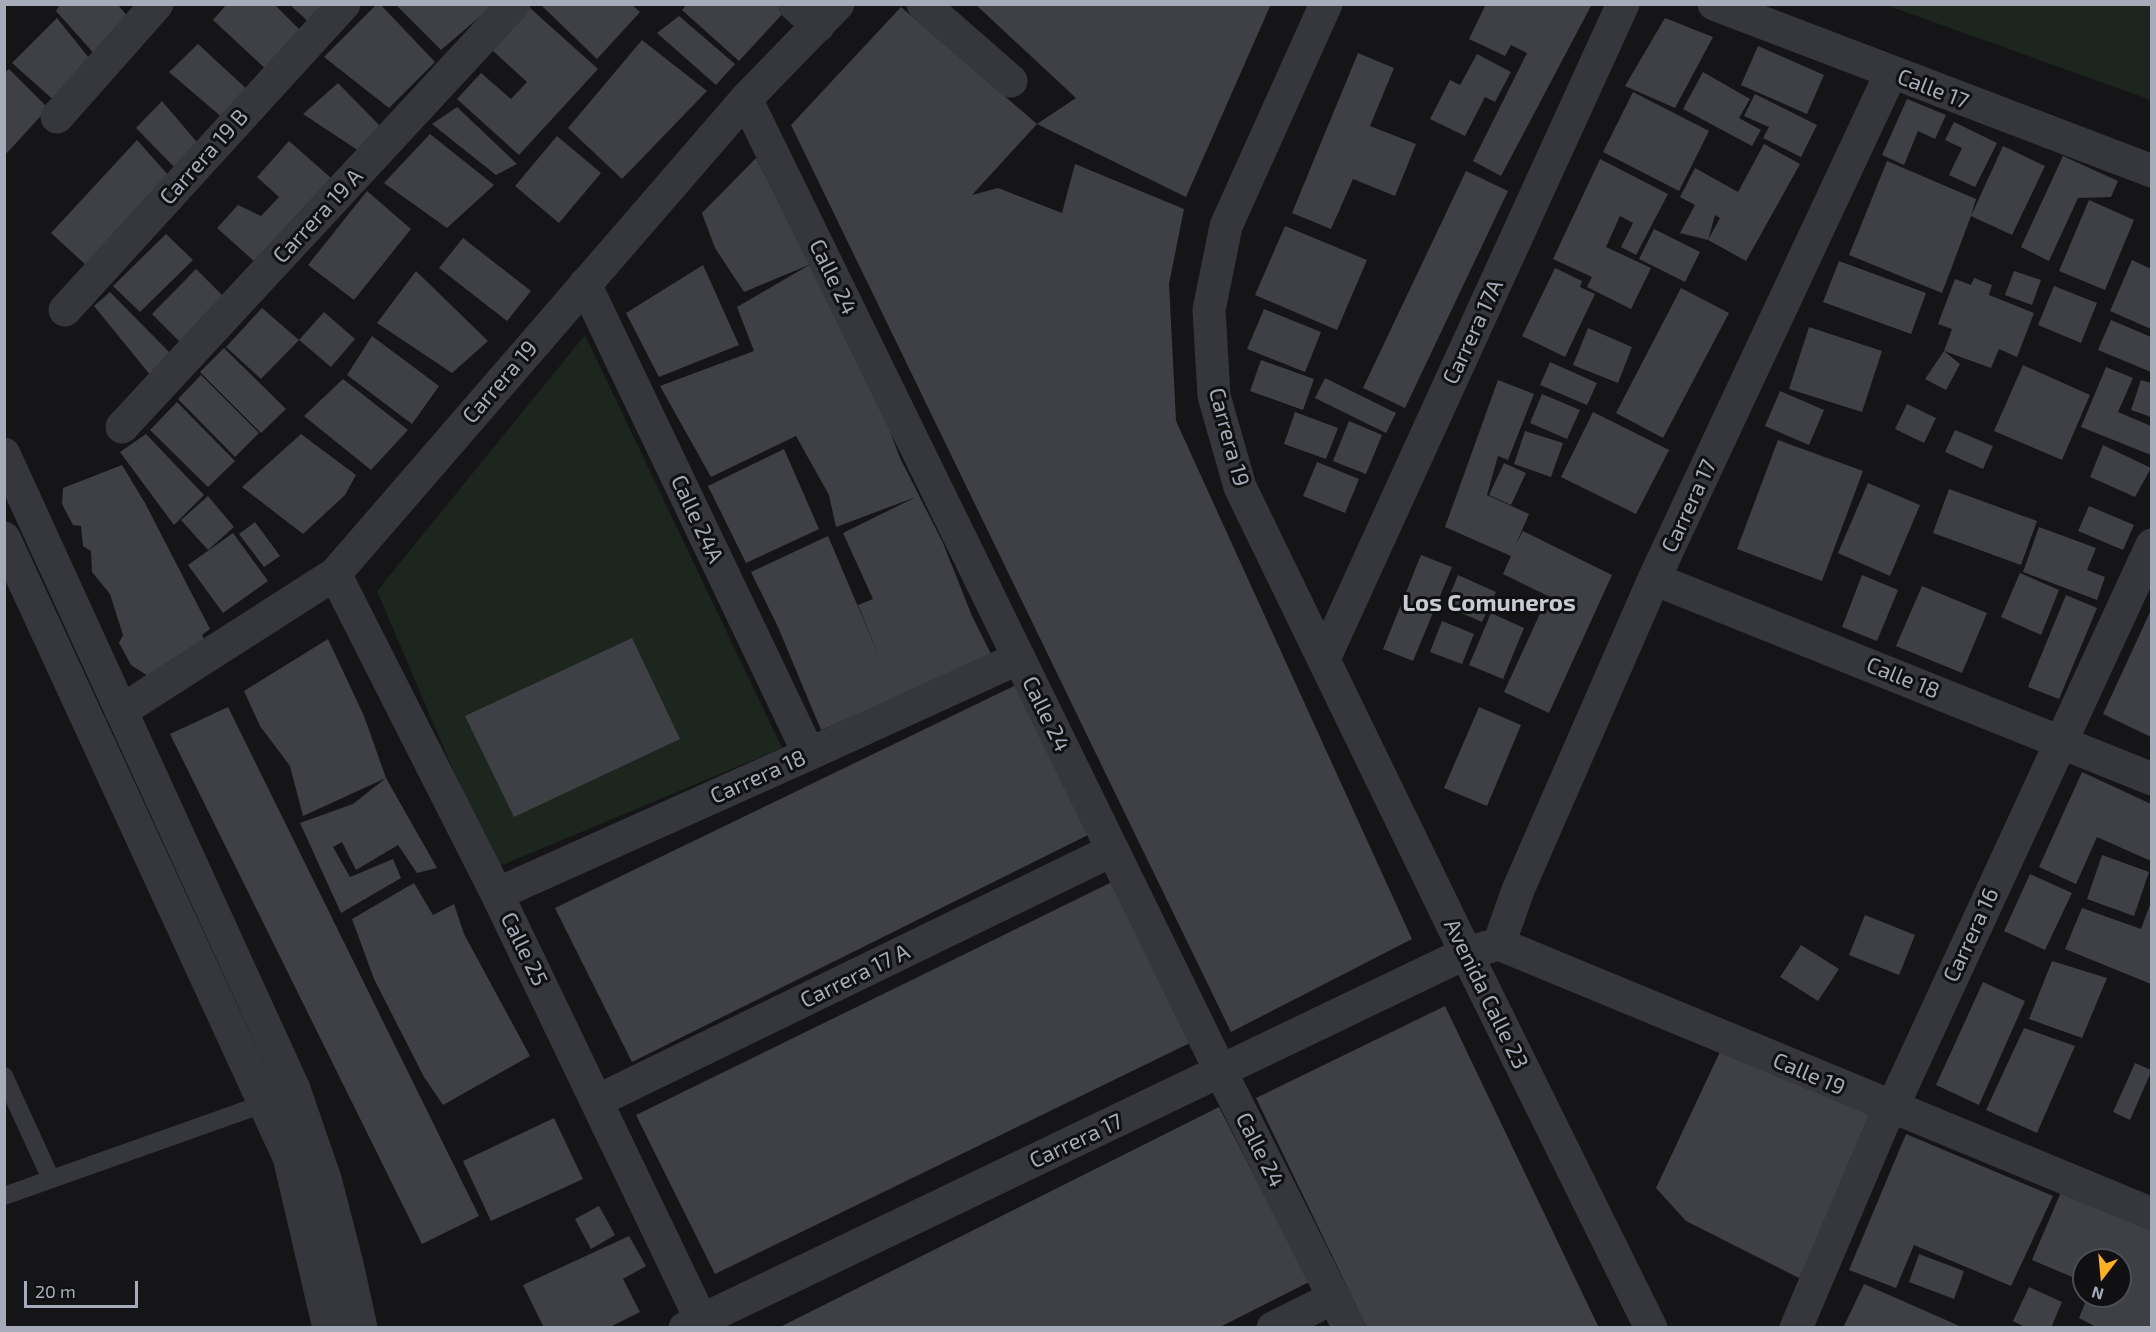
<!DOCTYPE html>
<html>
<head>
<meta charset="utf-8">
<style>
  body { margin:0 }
  #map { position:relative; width:2156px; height:1332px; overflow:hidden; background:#151517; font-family:"Exo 2",sans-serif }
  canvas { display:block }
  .frame { position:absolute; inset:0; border:6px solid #a6acb9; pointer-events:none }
  .north { position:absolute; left:2072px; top:1248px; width:60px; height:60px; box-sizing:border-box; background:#101012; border:2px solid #4c4e55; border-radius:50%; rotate:196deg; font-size:16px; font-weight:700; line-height:24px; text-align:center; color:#a6acb9 }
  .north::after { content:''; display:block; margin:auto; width:21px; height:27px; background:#ffb125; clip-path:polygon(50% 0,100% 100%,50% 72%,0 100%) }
  .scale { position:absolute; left:24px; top:1281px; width:114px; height:27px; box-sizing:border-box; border:3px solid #a6acb9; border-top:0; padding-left:8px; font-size:18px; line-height:21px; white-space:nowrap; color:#a6acb9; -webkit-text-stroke:4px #101012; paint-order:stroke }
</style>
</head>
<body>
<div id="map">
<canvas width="2156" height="1332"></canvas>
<div class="frame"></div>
<div class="north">N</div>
<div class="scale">20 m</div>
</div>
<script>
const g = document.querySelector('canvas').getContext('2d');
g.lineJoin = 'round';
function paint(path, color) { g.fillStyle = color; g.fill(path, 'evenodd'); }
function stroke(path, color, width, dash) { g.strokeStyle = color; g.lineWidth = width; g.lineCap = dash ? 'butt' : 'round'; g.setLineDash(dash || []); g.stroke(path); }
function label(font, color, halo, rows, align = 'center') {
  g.font = font + ' "Exo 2",sans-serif'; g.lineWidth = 6; g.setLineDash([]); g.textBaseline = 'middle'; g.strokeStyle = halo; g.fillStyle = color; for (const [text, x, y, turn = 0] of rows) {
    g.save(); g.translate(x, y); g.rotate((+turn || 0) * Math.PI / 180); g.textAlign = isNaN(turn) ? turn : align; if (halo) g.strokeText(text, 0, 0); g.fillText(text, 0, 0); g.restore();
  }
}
const green = new Path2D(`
  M1886 5H2151V100Z
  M585 335 782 748 495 868 377 591Z`);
const building = new Path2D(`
  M60 4H117L132 21 98 58 56 11Z
  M227 4H274L306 36 269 72 213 20Z
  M289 4H328L311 24Z
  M377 4H380L435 62 389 108 324 57Z
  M395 4H487L490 8 441 50Z
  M540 4H631L640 12 597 59Z
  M687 4H780L786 10 739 61 682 10Z
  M975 4H1271L1186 197 1037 124 1076 98Z
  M1486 4H1592L1501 176 1473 161 1527 53 1511 45 1505 56 1469 39Z
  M901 7 1037 124 972 195 998 188 1062 213 1075 164 1184 209 1169 284 1176 421 1412 939 1231 1032 791 125Z
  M530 8 598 69 519 155 457 99 481 73 511 99 527 82 492 50Z
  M679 16 735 64 716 85 657 33Z
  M57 18 93 63 57 103 12 63Z
  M1665 18 1713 37 1675 108 1625 86Z
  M642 40 707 91 622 179 568 128Z
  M198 44 251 93 224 119 169 72Z
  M1758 46 1824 75 1807 114 1741 85Z
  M1358 53 1394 68 1370 126 1416 144 1395 196 1353 179 1331 229 1292 213Z
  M1477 54 1511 72 1495 102 1485 97 1465 136 1430 119 1450 80 1460 85Z
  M9 69 48 108 7 153 4 149V73Z
  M1703 72 1750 99 1739 118 1761 130 1752 146 1683 109Z
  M338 83 384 130 359 151 303 114Z
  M1633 92 1709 131 1679 191 1603 152Z
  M1755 94 1817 125 1801 157 1763 138 1769 127 1744 116Z
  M1907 99 1946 115 1935 139 1918 131 1904 165 1882 155Z
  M162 101 201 147 178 171 136 128Z
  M457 107 517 164 496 175 432 124Z
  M1954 122 1997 143 1975 187 1949 175 1962 148 1945 140Z
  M430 134 494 185 447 228 384 183Z
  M557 136 601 173 559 223 515 186Z
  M137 140 169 176 87 266 51 233Z
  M289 141 331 178 255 262 217 228 238 205 261 216 279 197 257 177Z
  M1764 144 1800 164 1746 261 1708 240 1680 233 1695 205 1680 197 1695 168 1738 192ZM1715 215 1720 218 1708 240Z
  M2003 146 2045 166 2012 235 1971 216 1942 293 1849 255 1887 161 1976 199 1971 216Z
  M2063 156 2118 181 2111 197 2078 198 2049 261 2021 247Z
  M756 158 811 264 877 396 900 458 943 543 972 616 991 654 896 699 821 730 778 627 751 572 828 536 882 663 858 605 873 599 843 533 916 497 836 527 829 495 796 436 711 477 660 386 754 351 737 307 811 264 744 292 715 248 702 213Z
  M1600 159 1668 194 1636 255 1621 247 1633 223 1620 216 1606 247 1651 268 1631 309 1587 287 1592 277 1553 259Z
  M1466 171 1508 191 1405 408 1363 388Z
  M367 191 411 229 354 300 308 265Z
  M2089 200 2134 220 2105 290 2059 271Z
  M1285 226 1367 260 1337 330 1255 295Z
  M1654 229 1700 252 1685 282 1639 259Z
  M166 234 193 260 140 312 113 286Z
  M463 238 531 291 507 321 439 268Z
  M2132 260 2151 269V329L2110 311Z
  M1839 261 1926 293 1911 334 1823 302Z
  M703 265 739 345 659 377 626 313Z
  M1555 268 1582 281 1580 287 1595 294 1565 357 1522 336Z
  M196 269 224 297 180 342 152 314Z
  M416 271 488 341 452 373 377 323Z
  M2014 271 2041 280 2032 305 2005 295Z
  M1974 278 1992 285 1989 295 2034 313 2017 357 1999 349 1991 368 1944 351 1952 329 1938 324 1955 279 1971 285Z
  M2054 286 2097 303 2081 343 2038 325Z
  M1681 288 1729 313 1663 438 1616 413Z
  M110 292 172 355 151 376 94 306Z
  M262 308 299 340 261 379 226 347Z
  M1264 309 1321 332 1305 372 1247 349Z
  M324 312 355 339 331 367 299 340Z
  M2111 320 2151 337V372L2098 350Z
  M1809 327 1882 351 1862 412 1789 389Z
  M1588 328 1632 347 1618 383 1573 365Z
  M372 336 439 386 412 424 347 375Z
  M224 348 286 409 261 433 200 372Z
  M1944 351 1960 364 1946 390 1925 379Z
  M1261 360 1314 379 1303 410 1250 391Z
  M1550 362 1597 383 1587 405 1540 385Z
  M2023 365 2090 395 2062 460 1994 431Z
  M2106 367 2133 378 2118 412 2151 426V455L2081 427Z
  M201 375 259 433 235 457 178 399Z
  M1325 378 1396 413 1386 433 1315 398Z
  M343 379 408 430 371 470 304 416Z
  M1498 380 1534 394 1508 460 1498 456 1487 495 1529 514 1516 544 1523 531 1612 575 1549 713 1504 692 1548 596 1503 574 1511 556 1445 527Z
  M2141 380 2151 383V417L2131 410Z
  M1780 391 1824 410 1809 445 1765 426Z
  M1542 394 1580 410 1567 439 1530 423Z
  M177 402 235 461 208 487 150 430Z
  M1907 404 1936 418 1924 443 1895 429Z
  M1295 412 1338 428 1326 459 1284 444Z
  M1593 412 1669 450 1636 514 1561 477Z
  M1349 421 1382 435 1366 474 1333 461Z
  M1955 430 1993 446 1983 469 1945 452Z
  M1525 431 1563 443 1551 477 1514 464Z
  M146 434 204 495 174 525 120 452Z
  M301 434 356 475 345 495 303 534 242 487Z
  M1778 440 1863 471 1822 581 1737 549Z
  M2103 445 2151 468 2135 497 2090 477Z
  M784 449 819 529 746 563 708 486Z
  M1317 462 1359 479 1345 513 1303 496Z
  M1504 463 1526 473 1511 505 1489 495Z
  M122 465 145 503 210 629 202 635 208 647 148 676 131 665 119 643 123 635 110 594 92 572 91 551 83 546 81 526 73 525 62 504 63 488Z
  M1868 483 1920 505 1890 576 1838 553Z
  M1949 489 2037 521 2021 565 1933 533Z
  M208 496 234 527 208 550 181 520Z
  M2089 506 2134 525 2123 550 2078 531Z
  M255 522 280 556 264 567 239 534Z
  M2039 527 2096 548 2087 570 2105 577 2097 600 2023 572Z
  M233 533 268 581 223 613 188 565Z
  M1421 555 1452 567 1413 661 1383 649Z
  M2020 573 2059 590 2041 635 2001 617Z
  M1458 575 1496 592 1482 622 1445 606Z
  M1862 575 1898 590 1877 641 1842 627Z
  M1922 586 1987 613 1962 673 1896 646Z
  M2066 595 2097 608 2059 699 2028 687Z
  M2151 610V737L2103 714Z
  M1491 613 1524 628 1503 679 1469 665Z
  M1442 621 1474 634 1462 664 1430 652Z
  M632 638 680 739 514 817 465 716Z
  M328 639 364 716 386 778 437 868 417 873 398 845 356 870 342 842 333 847 350 877 393 859 401 878 341 913 300 823 353 804 386 778 303 816 290 766 260 726 244 691Z
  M1016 685 1094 832 632 1062 555 908Z
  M228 707 479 1216 422 1244 170 734Z
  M1479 707 1521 725 1487 806 1444 788Z
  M2082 772 2151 804V861L2097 837 2076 884 2039 867Z
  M2102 855 2149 872 2134 916 2087 899Z
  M2030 874 2072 893 2045 950 2004 931Z
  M1114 881 1194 1041 715 1274 636 1115Z
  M414 883 433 915 454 904 464 934 530 1056 443 1105 424 1077 374 979 352 919Z
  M2151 902V984L2065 949 2082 908 2141 929Z
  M1865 915 1915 935 1899 975 1849 955Z
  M1801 945 1839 969 1818 1001 1780 977Z
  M2052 961 2107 978 2082 1038 2029 1019Z
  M1983 982 2025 1001 1979 1105 1936 1085Z
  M1445 1006 1599 1328H1367L1256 1098Z
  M2024 1028 2075 1046 2037 1133 1986 1110Z
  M1726 1039 1886 1116 1799 1278 1686 1221 1656 1188Z
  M2135 1063 2151 1070V1072L2130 1120 2113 1112Z
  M1219 1107 1309 1282 1218 1328H778Z
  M554 1118 583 1179 491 1221 463 1161Z
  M1906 1134 2053 1196 2011 1286 1914 1245 1896 1288 1849 1270Z
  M2061 1192 2151 1230V1328H2098L2079 1318 2088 1296H2120V1260H2084V1282L2032 1260Z
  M599 1206 615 1235 591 1249 575 1219Z
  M629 1236 646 1266 623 1279 640 1312 608 1328H544L523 1285Z
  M1919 1254 1964 1271 1954 1299 1909 1282Z
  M1864 1284 1896 1298 1964 1328H1843Z
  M2029 1287 2062 1302 2051 1328H2027L2013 1321Z`);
const lane = new Path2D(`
  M4 1076 51 1179
  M4 1196 263 1104`);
const street = new Path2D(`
  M794 4 818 26
  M923 4 1011 81
  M1326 4 1226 226 1209 310 1214 396 1240 487 1466 953 1651 1328
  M1714 4 2152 171
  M746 99 1221 1072 1349 1328
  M57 117 157 4
  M585 284 809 754
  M65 310 344 4
  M122 427 514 4
  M4 454 294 1089 325 1179 347 1264 361 1328
  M4 538 289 1157 329 1328
  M335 574 497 894 705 1328
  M1654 579 2152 779
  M1324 659 1623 4
  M121 711 335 574 746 99 838 4
  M497 894 809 754 1019 658
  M1499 944 1518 890 1654 579 1891 73
  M597 1101 1113 850
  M685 1328 1466 953 1499 944 2152 1214
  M1273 1328 1335 1297
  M1796 1328 1886 1116 1892 1108 2152 545`);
const streetNames = [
  ["Calle 17",1933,89,21],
  ["Carrera 19 B",204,157,-48],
  ["Carrera 19 A",318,216,-47],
  ["Calle 24",833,277,64],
  ["Carrera 17A",1473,332,-65],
  ["Carrera 19",500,382,-49],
  ["Carrera 19",1229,437,75],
  ["Carrera 17",1689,506,-65],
  ["Calle 24A",697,519,65],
  ["Calle 18",1903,678,22],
  ["Calle 24",1046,714,64],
  ["Carrera 18",758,777,-24],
  ["Carrera 16",1971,935,-65],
  ["Calle 25",524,949,64],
  ["Carrera 17 A",855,976,-26],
  ["Avenida Calle 23",1486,994,64],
  ["Calle 19",1809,1074,23],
  ["Carrera 17",1076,1141,-25],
  ["Calle 24",1260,1150,63]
];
const neighbourhoodNames = [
  ["Los Comuneros",1489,603]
];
paint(green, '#1d261e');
paint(building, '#3f4045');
stroke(lane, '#36373d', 18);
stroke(street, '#36373d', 33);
label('22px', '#a6acb9', '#101012', streetNames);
label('bold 24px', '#c7cbd4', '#101012', neighbourhoodNames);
</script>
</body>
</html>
